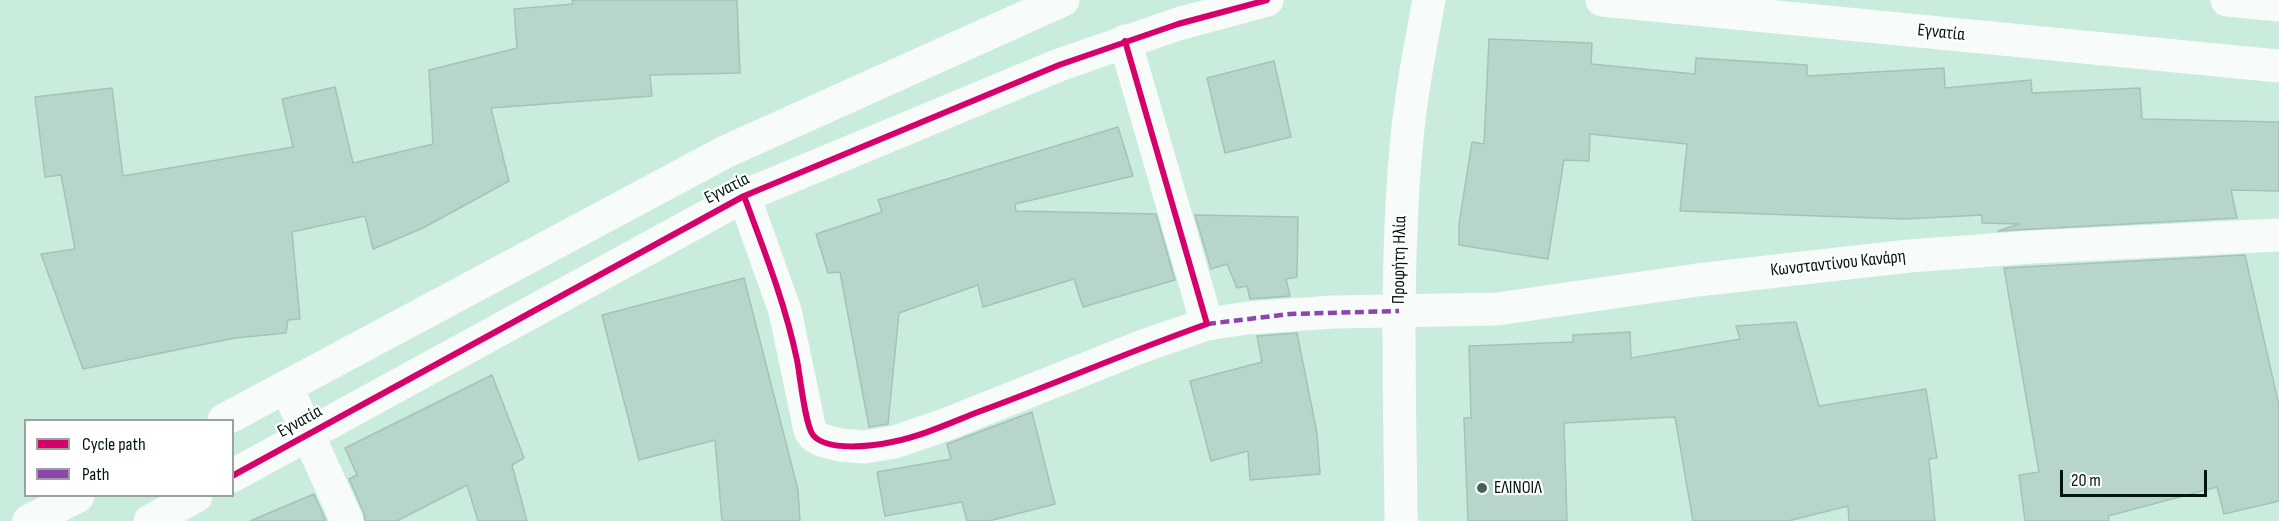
<!DOCTYPE html>
<html>
<head>
<meta charset="utf-8">
<style>
  body { margin:0 }
  #map { position:relative; width:2279px; height:521px; overflow:hidden; background:#caecdc; font-family:"Sofia Sans Condensed",sans-serif }
  canvas { display:block }
  .legend { position:absolute; left:24px; top:419px; width:210px; height:78px; box-sizing:border-box; background:#fff; border:2px solid #99a29e; margin:0; padding:8px 10px; list-style:none; font-size:18px; color:#01160d }
  .legend li { display:flex; align-items:center; gap:12px; height:30px }
  .legend b { width:30px; border:2px solid #99a29e }
  .scale { position:absolute; left:2060px; top:470px; width:147px; height:27px; box-sizing:border-box; border:3px solid #01160d; border-top:0; padding-left:8px; font-size:18px; line-height:21px; white-space:nowrap; color:#01160d; -webkit-text-stroke:4px #fff; paint-order:stroke }
</style>
</head>
<body>
<div id="map">
<canvas width="2279" height="521"></canvas>
<ul class="legend">
<li><b style="height:8px;background:#d6006c"></b>Cycle path</li>
<li><b style="height:8px;background:#8e44ad"></b>Path</li>
</ul>
<div class="scale">20 m</div>
</div>
<script>
const g = document.querySelector('canvas').getContext('2d');
g.lineJoin = 'round';
function paint(path, color) { g.fillStyle = color; g.fill(path, 'evenodd'); }
function stroke(path, color, width, dash) { g.strokeStyle = color; g.lineWidth = width; g.lineCap = dash ? 'butt' : 'round'; g.setLineDash(dash || []); g.stroke(path); }
function label(font, color, halo, rows, align = 'center') {
  g.font = font + ' "Sofia Sans Condensed",sans-serif'; g.lineWidth = 4.5; g.setLineDash([]); g.textBaseline = 'middle'; g.strokeStyle = halo; g.fillStyle = color; for (const [text, x, y, turn = 0] of rows) {
    g.save(); g.translate(x, y); g.rotate((+turn || 0) * Math.PI / 180); g.textAlign = isNaN(turn) ? turn : align; if (halo) g.strokeText(text, 0, 0); g.fillText(text, 0, 0); g.restore();
  }
}
const building = new Path2D(`
  M572 0H737L740 73 650 75 652 96 491 108 509 181 423 228 373 249 365 216 292 232 300 319 288 320 286 333 235 338 83 369 41 254 75 249 61 175 45 177 35 97 112 88 123 176 293 147 282 99 335 87 353 163 433 144 429 70 517 48 514 9 573 4Z
  M1489 39 1592 43 1591 64 1695 74 1696 58 1807 65V76L1944 68 1945 88 2031 80 2032 93 2140 88 2142 119 2279 122V191L2231 190 2237 218 1998 231 2019 224 1982 223V215L1903 219 1680 211 1687 144 1590 134 1589 161 1564 160 1548 259 1459 245V224L1472 142 1484 144Z
  M1274 61 1291 137 1225 153 1207 78Z
  M1118 127 1133 176 1015 204 1016 211 1156 214 1175 280 1083 307 1074 279 983 307 978 285 899 313 888 424 869 427 840 272 828 273 816 234 882 212 878 200Z
  M1195 215 1298 217 1297 277 1286 279 1290 296 1250 299 1247 286 1237 288 1227 264 1211 269Z
  M2245 255 2279 406V501L2224 514 2217 487 2108 516 2109 521H2025L2019 475 2039 472 2004 268Z
  M744 278 798 490 800 521H722L715 440 639 460 602 315Z
  M1796 322 1819 406 1926 389 1937 458 1929 459 1935 521H1849L1848 506 1788 521H1693L1675 417 1564 423 1567 521H1468L1464 418H1471L1469 346 1573 342V335L1630 332 1631 358 1740 339 1736 326Z
  M1297 333 1317 433 1320 474 1250 480 1248 451 1211 461 1190 381 1262 362 1257 336Z
  M492 375 524 458 512 465 527 521H478L467 485 397 521H365L364 513 349 479 357 475 345 448Z
  M1032 412 1055 504 989 521H967L962 502 885 516 877 472 951 459 947 444Z
  M314 494 326 521H250Z`);
const minor = new Path2D(`
  M1602 0 2279 66
  M2227 0 2279 5
  M1125 41 1207 324
  M744 196 785 311 810 430 814 436 821 440 840 445 865 447 895 442 947 424 1143 346 1207 324 1248 318 1333 312 1497 309 1697 280 1909 256 2032 247 2279 235
  M287 388 347 521
  M224 420 725 152 1063 0
  M232 476 744 196 1059 65 1178 24 1267 0
  M29 521 78 496
  M150 521 196 496`);
const major = new Path2D(`
  M1401 521C1400 397 1395 272 1406 148 1410 99 1420 49 1429 0`);
const quiet = new Path2D(`
  M1207 324 1290 314 1399 311`);
const cycleway = new Path2D(`
  M744 196C764 250 785 303 797 360 800 375 805 425 813 435 827 452 873 446 892 442 922 436 950 423 978 412 1055 384 1130 351 1207 324L1125 41
  M232 476 744 196 1059 65 1178 24 1267 0`);
const markers = [
  [1482,488,6,"#476155"]
];
const streetNames = [
  ["Εγνατία",1941,33,6],
  ["Εγνατία",727,189,-27],
  ["Προφήτη Ηλία",1400,260,-89],
  ["Κωνσταντίνου Κανάρη",1838,264,-6],
  ["Εγνατία",300,422,-29]
];
const poiNames = [
  ["ΕΛΙΝΟΙΛ",1494,488]
];
paint(building, '#b8d5cc');
stroke(building, '#a5c2b8', 1.5);
stroke(minor, '#f7fcfa', 33);
stroke(major, '#f7fcfa', 33);
stroke(quiet, '#8e44ad', 4.5, [9, 4.5]);
stroke(cycleway, '#d6006c', 6);
for (const [x, y, r, color] of markers) { const dot = new Path2D(); dot.arc(x, y, r, 0, 2 * Math.PI); g.fillStyle = color; g.fill(dot); stroke(dot, '#fff', 2); }
label('18px', '#01160d', '#fff', streetNames);
label('18px', '#01160d', '#fff', poiNames, 'left');
</script>
</body>
</html>
